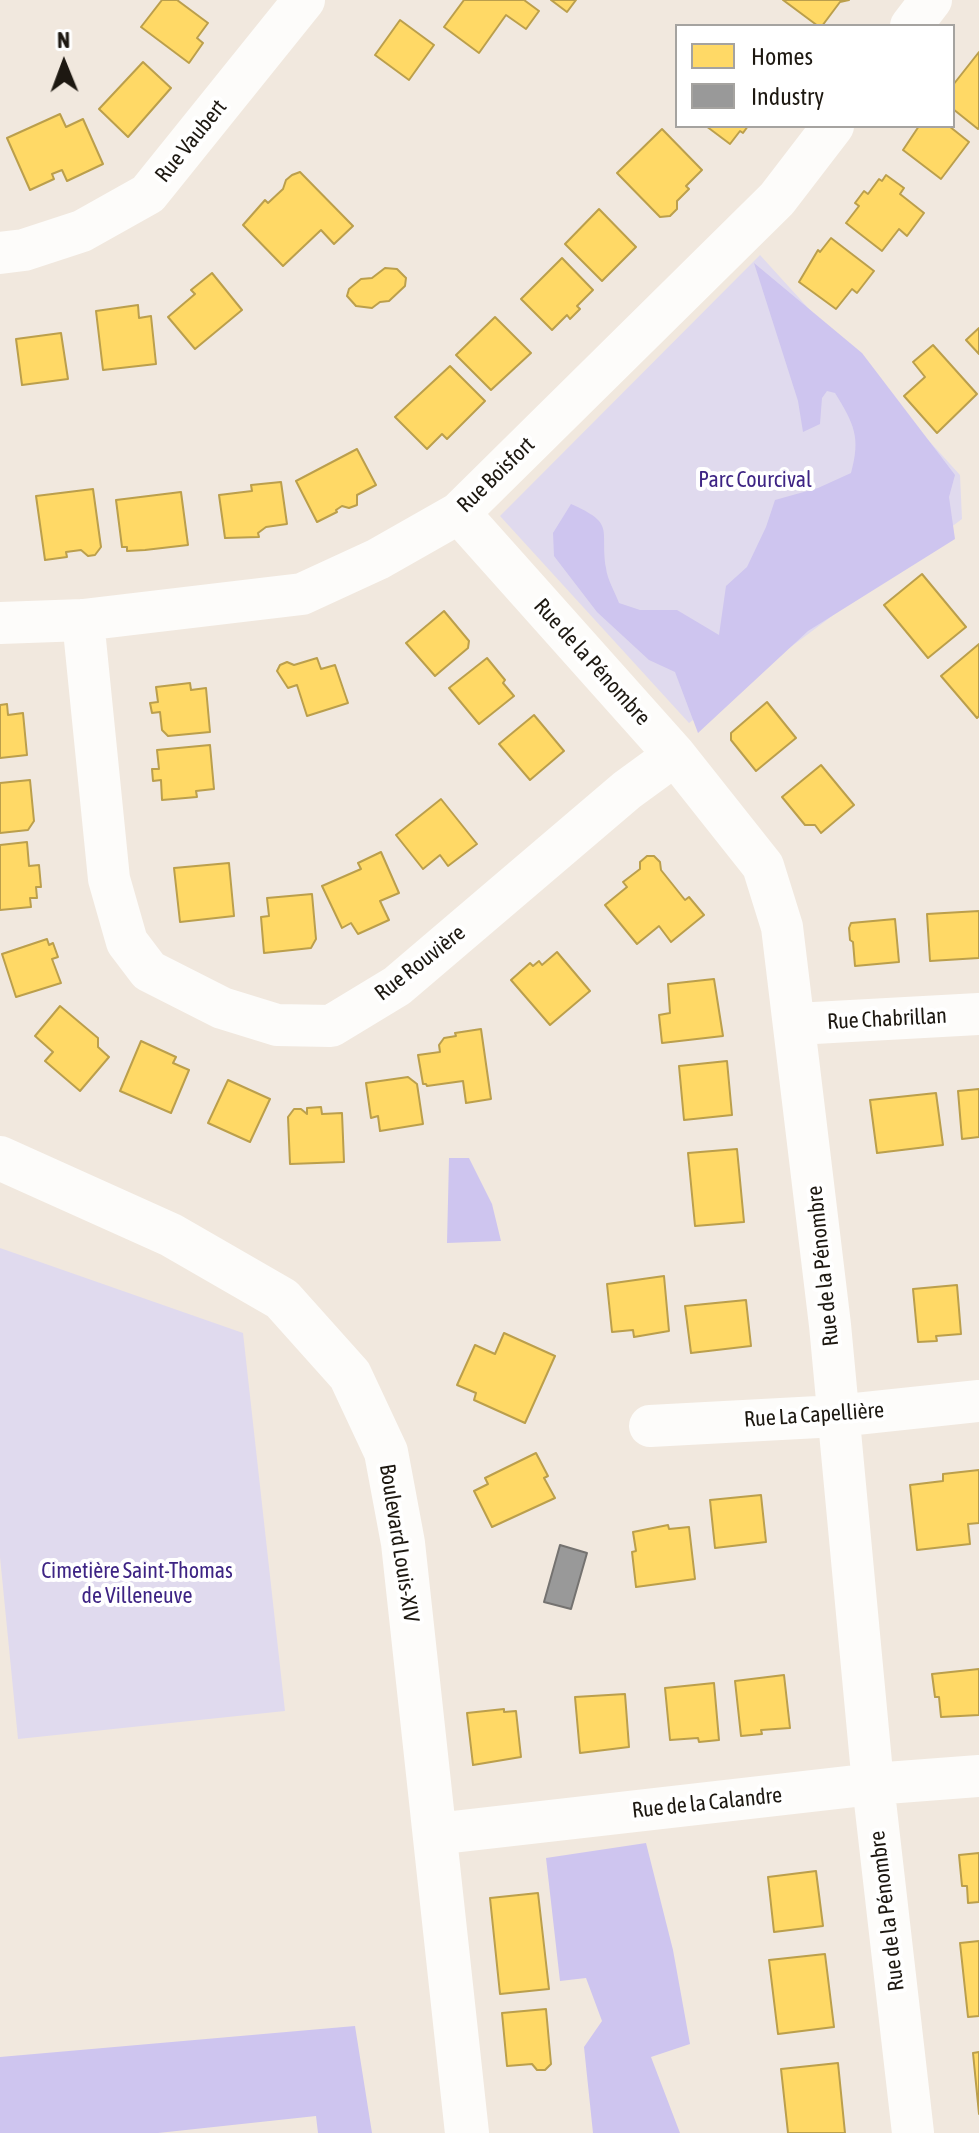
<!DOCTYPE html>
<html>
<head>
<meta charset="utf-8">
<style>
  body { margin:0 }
  #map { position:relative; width:979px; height:2133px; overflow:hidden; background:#f1e8de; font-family:"Asap Condensed",sans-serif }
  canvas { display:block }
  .legend { position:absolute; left:675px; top:24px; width:280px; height:104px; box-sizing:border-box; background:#fff; border:2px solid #a5a3a0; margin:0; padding:10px 14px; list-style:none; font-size:24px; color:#1d1811 }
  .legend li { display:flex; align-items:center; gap:16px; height:40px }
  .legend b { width:40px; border:2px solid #a5a3a0 }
  .north { position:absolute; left:24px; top:24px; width:80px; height:80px; -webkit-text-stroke:6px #fff; paint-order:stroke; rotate:359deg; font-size:22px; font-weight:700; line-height:32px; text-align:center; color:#1d1811 }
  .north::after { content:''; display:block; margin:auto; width:28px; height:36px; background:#1d1811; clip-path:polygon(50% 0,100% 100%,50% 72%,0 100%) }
</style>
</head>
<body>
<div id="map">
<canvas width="979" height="2133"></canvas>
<ul class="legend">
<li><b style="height:22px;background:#ffd966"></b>Homes</li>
<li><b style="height:22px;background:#999"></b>Industry</li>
</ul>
<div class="north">N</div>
</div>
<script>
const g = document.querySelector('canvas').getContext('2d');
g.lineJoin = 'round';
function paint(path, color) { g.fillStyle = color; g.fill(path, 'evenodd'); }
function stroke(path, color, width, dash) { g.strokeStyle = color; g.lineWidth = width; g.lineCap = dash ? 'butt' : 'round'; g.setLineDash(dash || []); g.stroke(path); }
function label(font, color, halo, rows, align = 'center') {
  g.font = font + ' "Asap Condensed",sans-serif'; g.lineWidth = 8; g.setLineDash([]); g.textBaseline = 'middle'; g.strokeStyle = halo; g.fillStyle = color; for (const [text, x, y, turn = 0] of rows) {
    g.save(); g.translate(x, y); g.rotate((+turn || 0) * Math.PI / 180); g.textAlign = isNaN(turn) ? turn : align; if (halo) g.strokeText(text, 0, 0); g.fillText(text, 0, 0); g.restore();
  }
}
const green = new Path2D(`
  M760 255 960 475 962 519 689 723 500 516Z
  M0 1248 243 1333 285 1711 18 1739 0 1557Z`);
const forest = new Path2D(`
  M754 263 862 353 955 475 949 497 955 539 808 631 698 733 675 672 649 660 597 612 554 556 553 533 571 504C616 524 600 528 606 568 607 579 615 592 619 603L640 610H677L719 635 726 586 747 567 766 527 775 500 818 488 851 473C861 437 854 424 835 393L827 391 822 398 820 424 803 432 798 401Z
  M449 1158H469L492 1204 501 1241 447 1243Z
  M646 1843 673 1950 690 2044 651 2057 680 2133H593L584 2047 602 2021 586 1978 560 1981 546 1858Z
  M355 2026 372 2133H318L316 2116 158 2133H0V2057Z`);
const homes = new Path2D(`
  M162 0H177L208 23 197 38 203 43 189 63 141 27Z
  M464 0H524L539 11 526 29 506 15 479 53 444 27Z
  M551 0H576L567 12Z
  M783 0H849L840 2 822 26H818Z
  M400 20 434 45 409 80 375 55Z
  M979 52V127L978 129 953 109V85Z
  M143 62 171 88 128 137 99 109Z
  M60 114 66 127 83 119 103 164 67 181 62 170 52 174 54 179 30 190 7 138Z
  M706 126H748L743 133 740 131 730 144Z
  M919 126H949L969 142 941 179 903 150Z
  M662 129 702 170 686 186 689 189 677 201V209L670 216 660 217 617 173Z
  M300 172 353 226 334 244 321 230 283 266 243 225 265 200 268 203 283 189 286 180 292 175Z
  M886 175 904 188 900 194 924 213 907 236 899 229 882 251 846 223 859 206 855 203 864 191 868 194 879 179 882 181Z
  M599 209 636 247 602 281 565 244Z
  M831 238 874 271 857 293 852 289 836 309 799 282 818 250 820 252Z
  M562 258 593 290 577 306 580 309 570 319 567 315 552 330 521 299Z
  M385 268 397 269 406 278 405 286 389 301 380 302 372 308 356 306 347 296 349 289 361 279 372 278Z
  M212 273 242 310 195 349 168 317 195 294 191 290Z
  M138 305 139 318 151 316 156 364 103 370 96 311Z
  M495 317 531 353 491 390 456 355Z
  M979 328V354L966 340Z
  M61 333 68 379 22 385 16 339Z
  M933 345 977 394 937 433 904 396 925 377 913 362Z
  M450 366 485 401 447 439 442 434 427 449 395 417Z
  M357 449 376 485 357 495V505L349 508 342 506 336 510 337 512 317 522 296 481Z
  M281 482 287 524 266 527 258 533 259 537 225 538 219 495 252 491 251 485Z
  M93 489 101 547 95 555 88 556 81 550 66 552 67 557 45 560 36 496Z
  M181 492 188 545 145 550 127 551V547H122L116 500Z
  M922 574 966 627 928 658 884 605Z
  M444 611 469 641 468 648 435 676 406 643Z
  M979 644V716L977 718 941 676Z
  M317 658 321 669 335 665 348 703 307 716 297 685 288 688 277 671 280 665 287 662 294 665Z
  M487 658 505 680 503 683 514 696 479 724 449 688Z
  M190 683 191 690 206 688 210 732 168 736 162 730 160 712 152 713 150 703 158 702 156 687Z
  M767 702 796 738 756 771 731 740V733Z
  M7 704 8 715 23 713 27 755 0 758V705Z
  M534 715 564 751 530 780 499 744Z
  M210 745 214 789 196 791 197 797 162 800 161 780 153 781 152 769H159L157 750Z
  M821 765 854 805 821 833 815 825H805L782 797Z
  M30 780 34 821 28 830 0 833V783Z
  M441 799 477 844 448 866 440 855 423 869 396 835Z
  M27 842 29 866 39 865 41 887H36L37 898H30L31 907 0 910V845Z
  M381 852 399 893 380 901 389 920 358 934 351 923 342 928 322 886 361 869 358 863Z
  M647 856H654L660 862 661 870 685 900 689 897 704 915 671 942 659 926 637 944 605 905 627 887 623 882 640 869V862Z
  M229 863 234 916 180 922 174 868Z
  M312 894 316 939 311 948 264 953 261 917 269 916 267 898Z
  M979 911V958L930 961 927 914Z
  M895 919 899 962 855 966 853 942 850 940 849 928 851 923Z
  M47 939 49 945 53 943 58 957 52 959 61 983 16 997 2 954Z
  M557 952 590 991 550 1025 511 980 530 963 533 966 539 961 542 965Z
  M714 979 723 1036 662 1043 659 1015 670 1013 668 984Z
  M60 1006 98 1038V1047L109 1057 80 1091 45 1061 53 1052 35 1036Z
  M481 1029 491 1099 466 1103 463 1081 427 1086 426 1084H423L418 1055 440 1052 439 1045 444 1038 456 1036 455 1033Z
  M141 1041 176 1057 173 1063 189 1070 171 1113 120 1091Z
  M727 1061 732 1115 684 1120 679 1066Z
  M408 1077 417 1084 423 1124 380 1131 378 1116 371 1118 366 1083Z
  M228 1080 270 1099 250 1142 208 1123Z
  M979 1089V1137L962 1139 958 1091Z
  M936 1093 943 1145 877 1153 870 1100Z
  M321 1107 322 1114 342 1113 344 1162 290 1164 288 1117 294 1109H301L307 1114V1108Z
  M737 1149 744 1222 695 1226 688 1153Z
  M664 1276 669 1331 634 1337 633 1330 612 1332 607 1284Z
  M957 1285 961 1334 936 1336 937 1341 918 1342 913 1289Z
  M746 1300 751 1346 691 1353 685 1306Z
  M504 1333 555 1356 525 1423 474 1400 476 1393 457 1385 475 1345 495 1354Z
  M536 1453 548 1476 544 1478 555 1498 492 1527 474 1491 488 1484 485 1478Z
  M979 1470V1523L968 1524 970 1544 917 1550 910 1485 943 1481V1474Z
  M761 1495 766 1542 715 1548 710 1500Z
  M668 1525 669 1529 689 1527 695 1579 636 1587 632 1552 636 1551 633 1532Z
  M979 1669V1715L941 1717 939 1697H935L932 1674Z
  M784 1675 790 1728 761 1730 762 1734 741 1736 735 1681Z
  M714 1683 719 1740 699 1742 698 1738 670 1740 665 1688Z
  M625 1694 629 1747 580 1753 575 1697Z
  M504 1709V1712L516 1711 521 1757 473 1765 467 1713Z
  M979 1853V1902L968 1903 967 1886H962L959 1855Z
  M816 1871 823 1926 774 1932 768 1877Z
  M538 1893 549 1989 500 1994 490 1898Z
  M979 1941V2016L968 2017 960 1943Z
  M825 1954 834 2027 778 2034 769 1960Z
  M546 2009 551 2064 545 2070H537L532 2064 507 2066 502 2013Z
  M979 2052V2114L973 2053Z
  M838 2063 845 2133H788L781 2069Z`);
const industry = new Path2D(`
  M560 1545 587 1553 571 1609 544 1602Z`);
const minor = new Path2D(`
  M911 26 931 0
  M0 253 24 250 82 231 148 194 304 0
  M459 513 675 755 763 866 782 927 830 1325 873 1784 913 2133
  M83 620 109 879 127 942 149 971 222 1008 277 1025 331 1026 397 986 627 790 675 755
  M0 623 83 620 302 594 378 559 459 513 777 199 833 126
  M796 1024 979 1014
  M650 1426 837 1416 979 1401
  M435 1834 873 1784 979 1776`);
const major = new Path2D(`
  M0 1158 171 1235 282 1299 350 1375 386 1452 403 1543 467 2133`);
const streetNames = [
  ["Rue Vaubert",191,141,-51],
  ["Rue Boisfort",496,475,-44],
  ["Rue de la Pénombre",592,662,48],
  ["Rue Rouvière",420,963,-38],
  ["Rue Chabrillan",887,1019,-3],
  ["Rue de la Pénombre",823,1266,-96],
  ["Rue La Capellière",814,1415,-4],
  ["Boulevard Louis-XIV",399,1543,81],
  ["Rue de la Calandre",707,1803,-6],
  ["Rue de la Pénombre",887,1911,-97]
];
const parkNames = [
  ["Parc Courcival",755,480],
  ["Cimetière Saint-Thomas",137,1571],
  ["de Villeneuve",137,1596]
];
paint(green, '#e0daee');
paint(forest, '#cec5ef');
paint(homes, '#ffd966');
stroke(homes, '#bb9f4c', 2);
paint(industry, '#999');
stroke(industry, '#747270', 2);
stroke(minor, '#fdfcfa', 42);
stroke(major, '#fdfcfa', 44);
label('22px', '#1d1811', '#fff', streetNames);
label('22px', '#3e2484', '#fff', parkNames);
</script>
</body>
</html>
